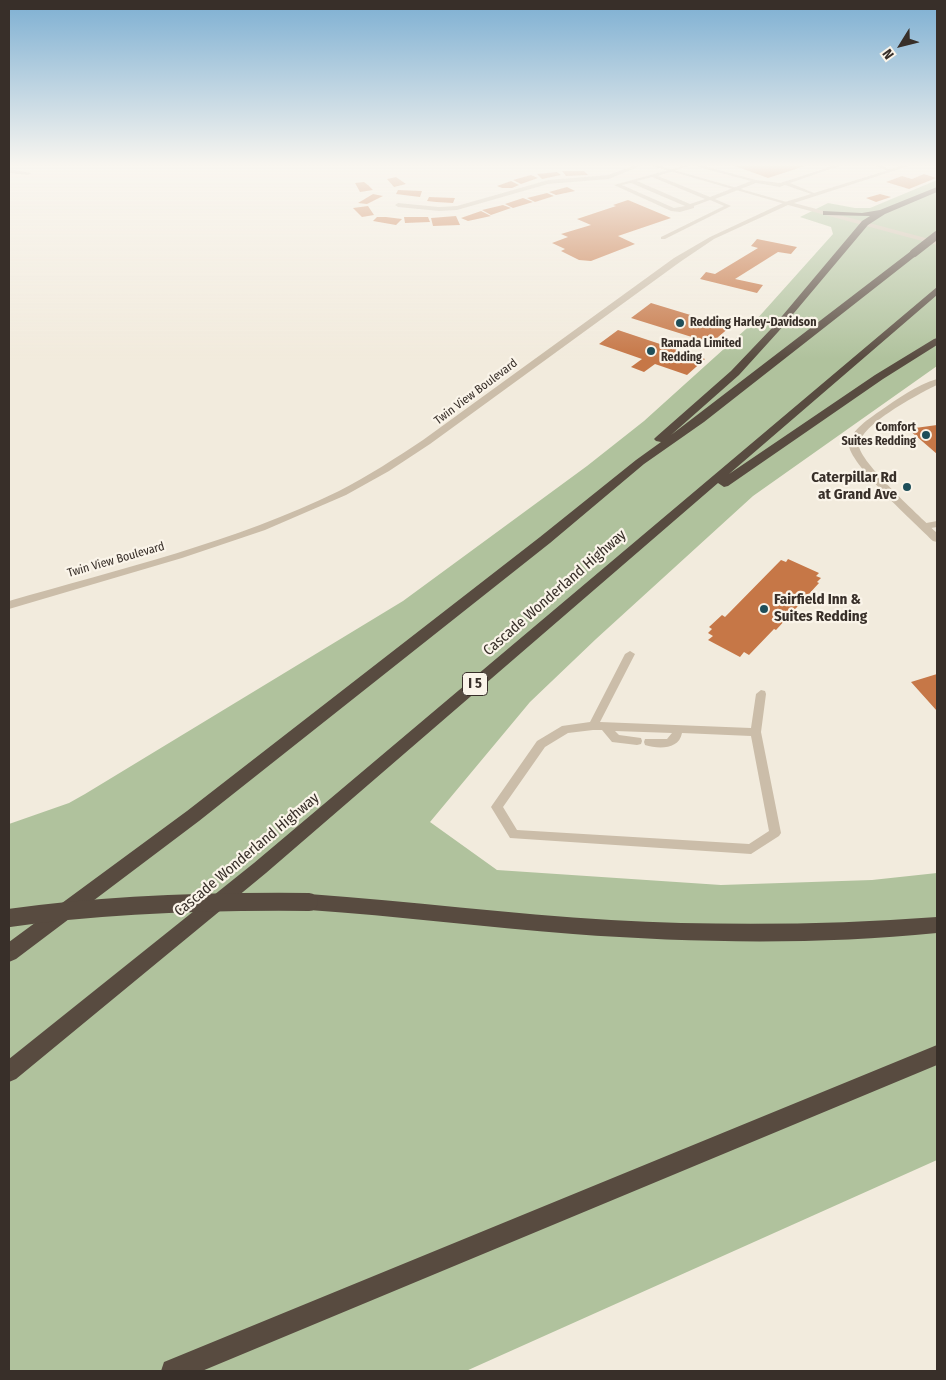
<!DOCTYPE html>
<html>
<head>
<meta charset="utf-8">
<style>
  body { margin:0 }
  #map { position:relative; width:946px; height:1380px; overflow:hidden; background:#f2ebdd; font-family:"Fira Sans Condensed",sans-serif }
  canvas { display:block }
  .frame { position:absolute; inset:0; border:10px solid #382f29; pointer-events:none }
  .north { position:absolute; left:876px; top:20px; width:50px; height:50px; -webkit-text-stroke:4px #faf4e9; paint-order:stroke; rotate:234deg; font-size:14px; font-weight:700; line-height:20px; text-align:center; color:#382f29 }
  .north::after { content:''; display:block; margin:auto; width:18px; height:22px; background:#382f29; clip-path:polygon(50% 0,100% 100%,50% 72%,0 100%) }
</style>
</head>
<body>
<div id="map">
<canvas width="946" height="1380"></canvas>
<div class="frame"></div>
<div class="north">N</div>
</div>
<script>
const g = document.querySelector('canvas').getContext('2d');
g.lineJoin = 'round';
function paint(path, color) { g.fillStyle = color; g.fill(path, 'evenodd'); }
function stroke(path, color, width, dash) { g.strokeStyle = color; g.lineWidth = width; g.lineCap = dash ? 'butt' : 'round'; g.setLineDash(dash || []); g.stroke(path); }
function label(font, color, halo, rows, align = 'center') {
  g.font = font + ' "Fira Sans Condensed",sans-serif'; g.lineWidth = 4.5; g.setLineDash([]); g.textBaseline = 'middle'; g.strokeStyle = halo; g.fillStyle = color; for (const [text, x, y, turn = 0] of rows) {
    g.save(); g.translate(x, y); g.rotate((+turn || 0) * Math.PI / 180); g.textAlign = isNaN(turn) ? turn : align; if (halo) g.strokeText(text, 0, 0); g.fillText(text, 0, 0); g.restore();
  }
}
const green = new Path2D(`
  M937 180V366L753 496 596 639 530 702 430 822 497 870 721 885 872 880 937 873V1160L466 1371H9V824L69 803 85 794 403 601 587 466 644 421 756 320 833 234 831 227 800 217 828 203 855 208H870Z`);
const building = new Path2D(`
  M735 166H805L768 178Z
  M562 171H584L588 175 566 176Z
  M557 172 561 175 542 179 537 174Z
  M924 174 936 178 909 189 886 182 902 176 912 179Z
  M531 175 538 178 521 184 513 180Z
  M396 177 406 184 394 187 387 179Z
  M511 181 519 185 512 188H502L497 186Z
  M364 182 368 185 373 190 360 192 355 183Z
  M567 187 575 191 556 195 549 192Z
  M398 190 422 191 420 197 396 194Z
  M547 193 554 196 535 202 527 198Z
  M373 194 383 196 367 204 358 203Z
  M880 194 891 197 876 202 866 198Z
  M429 197 455 198 453 203 436 202 427 201Z
  M523 198 533 202 513 208 505 204Z
  M628 200 671 218 618 236 635 244 591 261 579 260 561 251 565 249 552 243 568 237 561 234 591 225 577 219 616 206 613 205Z
  M503 205 511 208 491 215 482 210Z
  M368 206 374 215 362 217 353 208Z
  M481 211 491 216 468 221 461 218Z
  M456 216 460 225 433 226 431 218Z
  M377 217H386L402 219 396 225 373 221Z
  M404 217H428L430 222 405 223Z
  M757 239 797 247 791 254 778 252 735 279 763 285 757 293 700 279 706 272 715 274 758 248 751 246Z
  M651 303 730 327 711 343 631 318Z
  M618 330 705 359 687 375 655 364 644 372 631 367 642 359 599 344Z
  M937 425V454L908 429Z
  M788 559 819 573 816 576 821 578 817 582 819 583 776 630 774 629 749 655 744 652 740 657 708 640 713 636 708 633 712 629 709 627 722 615 725 617 781 560 786 562Z
  M937 674V711L911 682Z`);
const service = new Path2D(`
  M683 166H689L658 176 710 197 751 181 698 167V166H704L756 180 780 183 833 166H839L790 183 814 193V195L785 185 780 187 756 183 715 199 731 206 665 239H661V237L724 206 710 200 694 206V208L680 212 671 211 614 185ZM652 177 705 199 690 204 637 181ZM631 183 685 206 674 208 622 185Z
  M876 166H882L892 170 888 171Z
  M630 651 635 654 600 722 751 728 756 694 761 690 765 691 766 694 761 732 781 833 779 836 751 854 510 838 491 807 493 804 537 741 562 726 590 722 625 654ZM593 730H602L612 742 637 745 641 744 642 741 641 738 619 735 615 731 672 733 667 739H645L644 742 645 745C658 749 679 750 682 733L751 736 769 831 749 844 517 830 503 807 545 747 568 733Z`);
const minor = new Path2D(`
  M633 166H640L609 179 548 184 457 210 439 211 398 207 395 205 398 203 439 207 457 206 548 180 608 175Z
  M652 166H660L790 203 785 204Z
  M9 169 31 173 28 175 9 173Z
  M937 521V527L925 529 920 526 921 524Z`);
const tertiary = new Path2D(`
  M901 166H909L794 203 937 241V245L788 205 714 239 680 262 430 444 389 471 346 495 265 530 182 558 9 609V601C120 569 235 542 339 491 368 476 396 458 423 440L674 258 710 237 785 202Z
  M937 379V385C920 393 860 425 859 445 858 461 923 519 937 533V542L933 541C918 526 847 462 849 444 851 430 870 418 880 411 897 399 917 385 937 379Z`);
const motorway = new Path2D(`
  M937 187V192L885 214 868 225 778 332 739 375 671 435 911 251H917V255L704 422 644 464 550 543 199 821 16 959 9 962V942L187 811 540 537 636 460 661 442 656 441 654 439 656 437 731 371 772 328 862 221 870 216 826 215H823V211L862 213 880 210Z
  M937 287V295L729 474 875 375 934 339 937 338V345L883 379 728 486 724 487 718 483 266 873 16 1079 9 1082V1059L254 863Z
  M309 894C410 901 510 914 611 920 720 926 828 925 937 917V933C817 945 694 943 573 934 485 927 397 916 309 910L303 908 300 902 303 896Z
  M937 1045V1065L202 1371H161L164 1362Z`);
const motorwayBridgeFar1 = new Path2D(`
  M914 253 937 235`);
const motorwayBridge = new Path2D(`
  M9 918C109 904 208 901 309 902`);
const markers = [
  [680,323,5,"#1e4e59"],
  [651,351,5,"#1e4e59"],
  [926,435,5,"#1e4e59"],
  [907,487,5,"#1e4e59"],
  [764,609,5,"#1e4e59"]
];
const farPoinames = [
  ["Redding Harley-Davidson",690,323],
  ["Ramada Limited",661,344],
  ["Redding",661,358],
  ["Comfort",916,428,"right"],
  ["Suites Redding",916,442,"right"]
];
const farStreetnames = [
  ["Twin View Boulevard",476,392,-37],
  ["Twin View Boulevard",116,560,-16]
];
const shields = [
  [475,684,25]
];
const shieldNames = [
  ["I 5",475,684]
];
const poiNames = [
  ["Caterpillar Rd",897,478],
  ["at Grand Ave",897,495],
  ["Fairfield Inn &",774,600,"left"],
  ["Suites Redding",774,617,"left"]
];
const streetNames = [
  ["Cascade Wonderland Highway",555,593,-41],
  ["Cascade Wonderland Highway",247,855,-40]
];
paint(green, '#b0c29d');
paint(building, '#c67747');
paint(service, '#cbbda9');
paint(minor, '#cbbda9');
paint(tertiary, '#cbbda9');
paint(motorway, '#584b40');
stroke(motorwayBridgeFar1, '#584b40', 8);
stroke(motorwayBridge, '#584b40', 18);
const sky = g.createLinearGradient(0, 0, 0, 359);
sky.addColorStop(0, '#7dafd2');
sky.addColorStop(0.46, '#f9f6f0');
sky.addColorStop(1, '#f9f6f000');
g.fillStyle = sky;
g.fillRect(0, 0, 946, 359);
for (const [x, y, r, color] of markers) { const dot = new Path2D(); dot.arc(x, y, r, 0, 2 * Math.PI); g.fillStyle = color; g.fill(dot); stroke(dot, '#faf4e9', 2); }
label('bold 12px', '#382f29', '#faf4e9', farPoinames, 'left');
label('12px', '#382f29', '#faf4e9', farStreetnames);
for (const [x, y, w] of shields) { const box = new Path2D(); box.roundRect(x - w / 2, y - 11.5, w, 23, 4); g.fillStyle = '#faf4e9'; g.fill(box); stroke(box, '#382f29', 1); }
label('bold 14px', '#382f29', null, shieldNames);
label('bold 15px', '#382f29', '#faf4e9', poiNames, 'right');
label('15px', '#382f29', '#faf4e9', streetNames);
</script>
</body>
</html>
